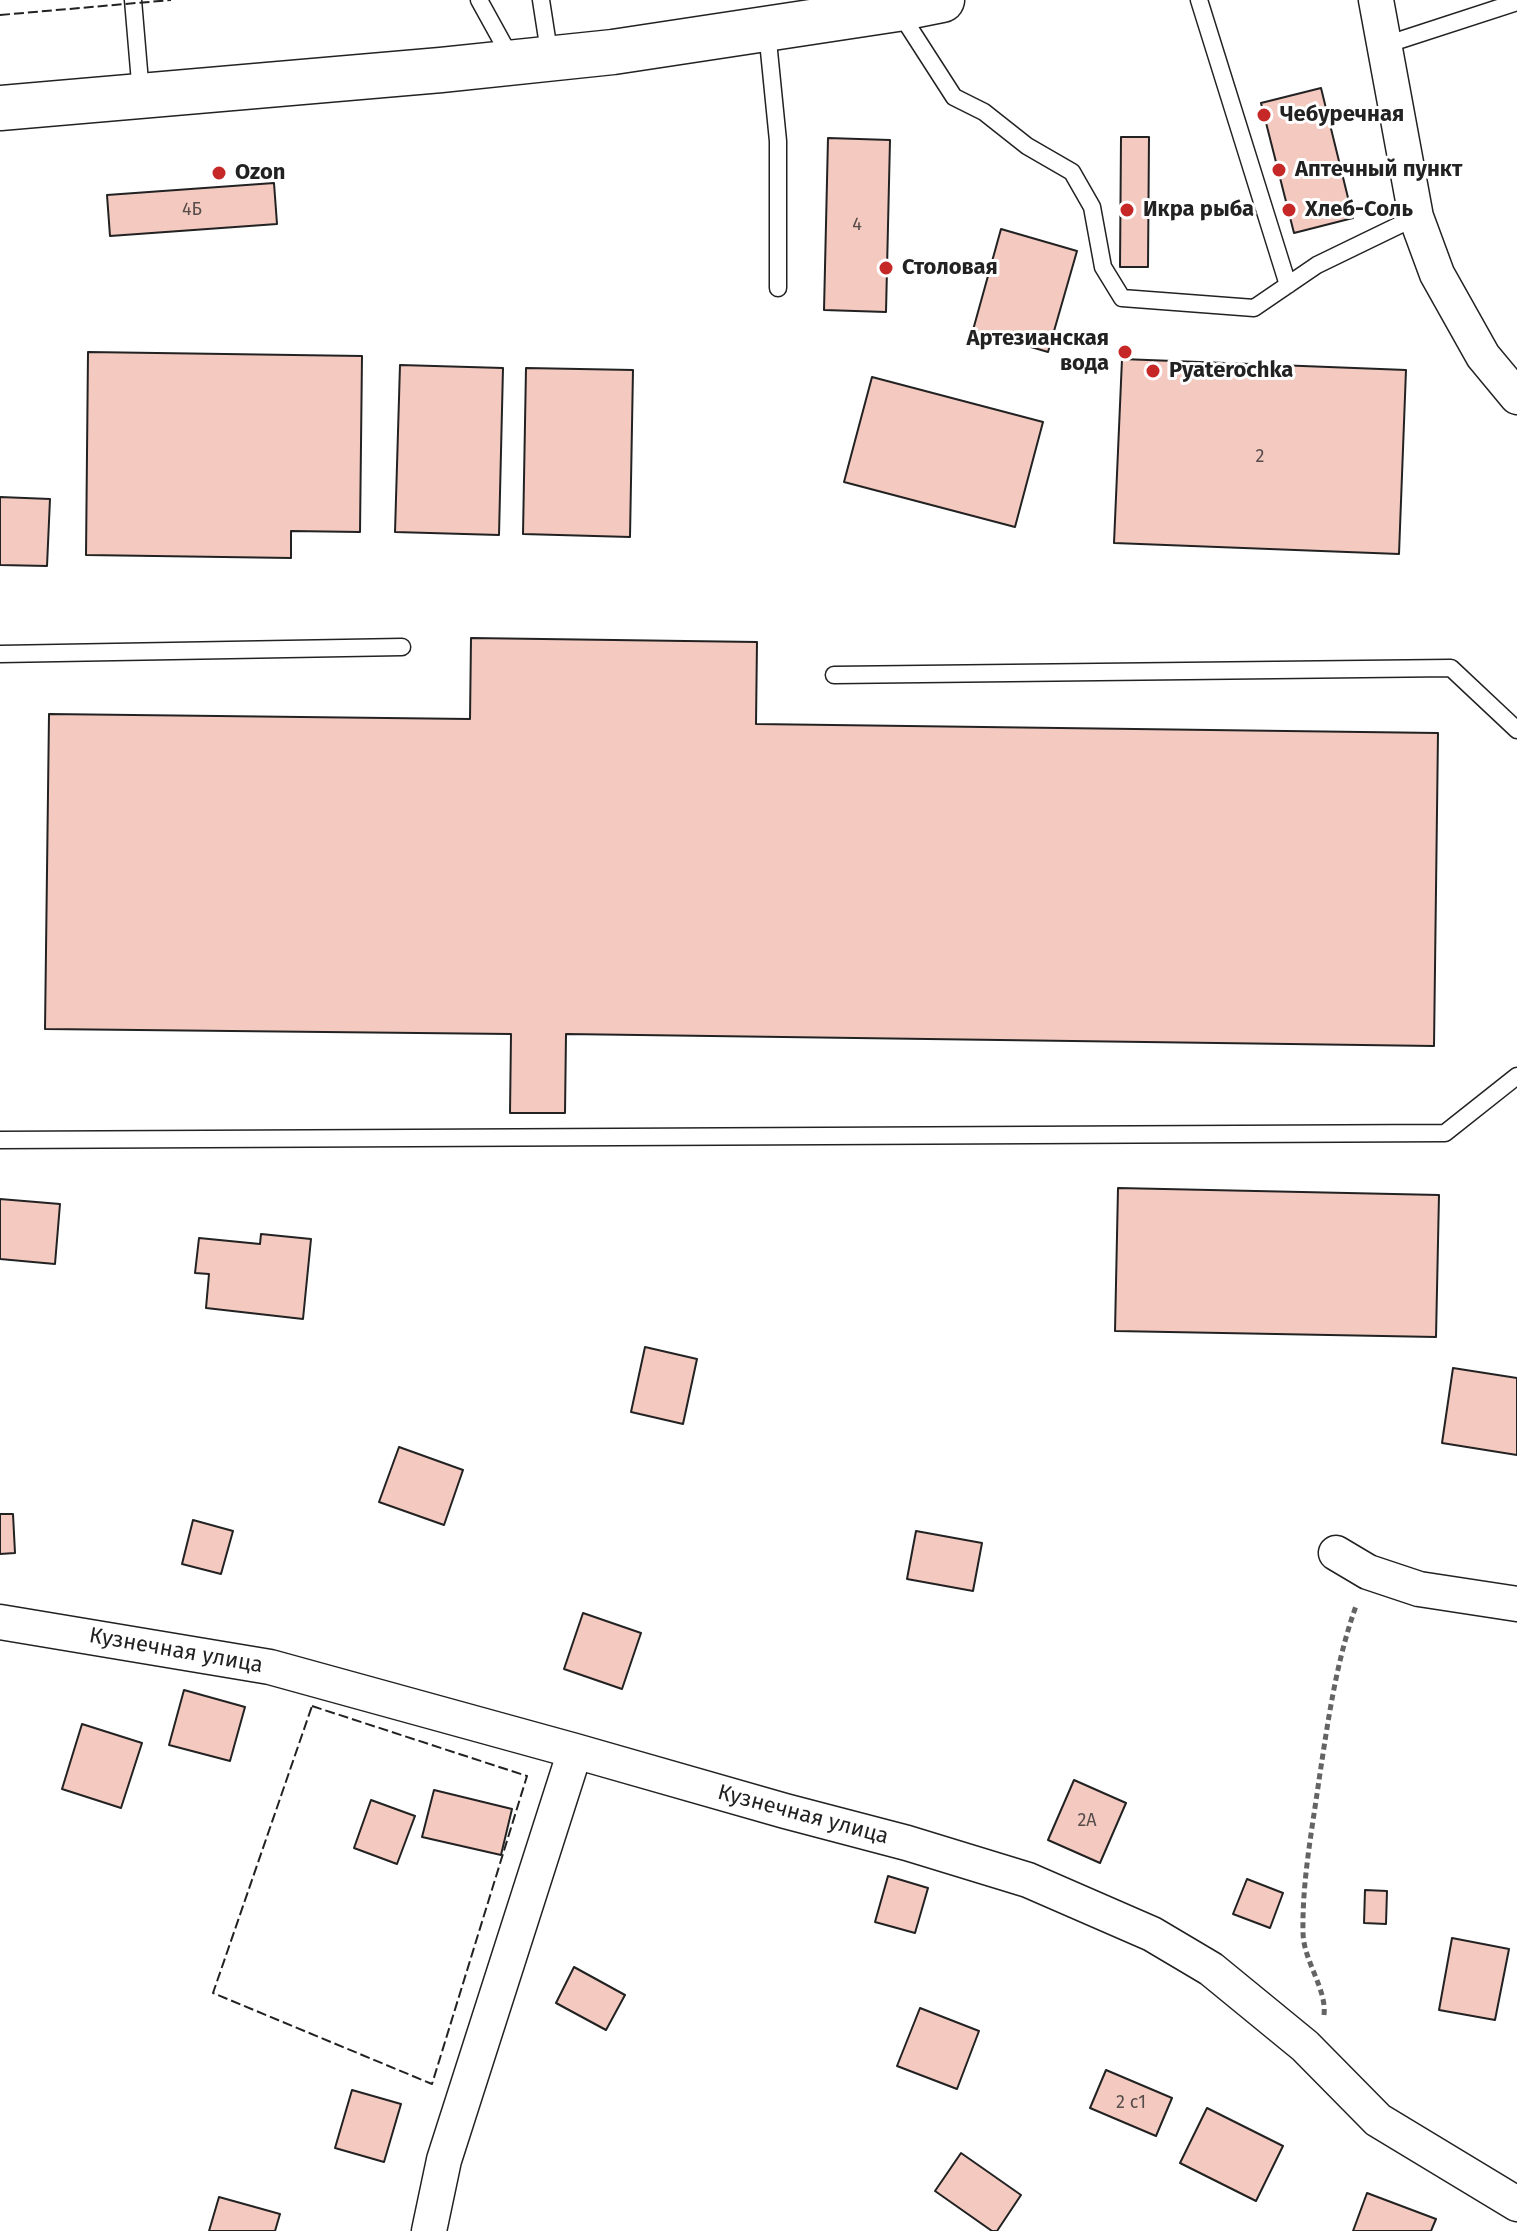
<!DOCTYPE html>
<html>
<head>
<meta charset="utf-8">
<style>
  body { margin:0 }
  canvas { display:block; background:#fff }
</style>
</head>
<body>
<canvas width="1517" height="2231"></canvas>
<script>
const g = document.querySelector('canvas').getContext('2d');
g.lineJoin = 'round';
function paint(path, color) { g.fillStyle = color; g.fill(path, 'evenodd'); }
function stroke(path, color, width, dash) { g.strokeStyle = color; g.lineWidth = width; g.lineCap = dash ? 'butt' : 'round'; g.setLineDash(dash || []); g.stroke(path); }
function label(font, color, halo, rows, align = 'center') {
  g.font = font + ' "Fira Sans",sans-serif'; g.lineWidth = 6; g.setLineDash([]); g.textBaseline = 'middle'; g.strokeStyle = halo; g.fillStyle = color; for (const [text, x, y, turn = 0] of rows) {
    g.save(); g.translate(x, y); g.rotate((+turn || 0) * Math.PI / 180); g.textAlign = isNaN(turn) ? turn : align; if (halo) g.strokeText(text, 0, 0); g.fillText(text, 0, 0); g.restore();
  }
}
const building = new Path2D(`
  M1321 88 1353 218 1294 233 1261 103Z
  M1121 137H1149L1148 267H1120Z
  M828 138 890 140 886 312 824 310Z
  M274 183 277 224 110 236 107 195Z
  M1001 229 1077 251 1048 352 973 330Z
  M88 352 362 356 360 532 291 531V558L86 555Z
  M1122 359 1406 370 1399 554 1114 543Z
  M400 365 503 368 499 535 395 532Z
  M526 368 633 370 630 537 523 534Z
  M872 377 1043 422 1015 527 844 482Z
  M0 497 50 499 47 566 0 565Z
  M471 638 757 642 756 724 1438 733 1434 1046 566 1034 565 1113H510L511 1034 45 1029 49 714 470 719Z
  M1118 1188 1439 1195 1436 1337 1115 1331Z
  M0 1199 60 1204 55 1264 0 1259Z
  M261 1234 311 1239 303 1319 206 1308 209 1274 195 1273 199 1238 260 1244Z
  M645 1347 697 1359 683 1424 631 1412Z
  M1453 1368 1517 1378V1455L1442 1443Z
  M399 1447 463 1470 444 1525 379 1502Z
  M0 1514H13L15 1553 0 1554Z
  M193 1520 233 1531 221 1574 182 1564Z
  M916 1531 982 1543 973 1591 907 1579Z
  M583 1613 641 1633 622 1689 564 1669Z
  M184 1690 245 1707 230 1761 169 1745Z
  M82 1724 142 1743 121 1808 62 1789Z
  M1074 1780 1126 1803 1100 1863 1048 1840Z
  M434 1790 512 1809 501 1855 422 1837Z
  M371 1800 415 1816 397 1864 354 1848Z
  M888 1876 928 1888 915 1933 875 1922Z
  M1247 1879 1283 1893 1270 1928 1233 1914Z
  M1365 1890 1387 1891 1386 1924 1364 1923Z
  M1452 1938 1509 1949 1495 2020 1439 2010Z
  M574 1967 625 1995 606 2030 556 2003Z
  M920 2008 979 2031 957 2089 897 2066Z
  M1106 2070 1172 2098 1156 2136 1090 2108Z
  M352 2090 401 2104 384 2162 335 2148Z
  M1207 2108 1283 2146 1256 2201 1180 2163Z
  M961 2153 1021 2195 997 2231H992L935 2191Z
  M1367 2193 1436 2219 1431 2231H1353Z
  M219 2197 280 2214 275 2231H209Z`);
const path = new Path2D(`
  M1324 2015C1327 1989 1303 1960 1303 1932 1302 1882 1312 1830 1319 1780 1328 1721 1336 1662 1356 1606`);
const lane = new Path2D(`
  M133 0 141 94
  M479 0 511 58
  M541 0 550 58
  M1199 0 1288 285
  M898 10 954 97 984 112 1027 146 1072 172 1092 207 1103 267 1122 298 1254 308 1317 265 1416 217
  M767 31 778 141V288
  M1385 45 1517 2
  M0 654 402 647
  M834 675 1451 668 1517 730
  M0 1140 1445 1133 1517 1076`);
const street = new Path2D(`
  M1376 0 1416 217 1437 274 1483 356 1517 397
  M1336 1553 1368 1572 1419 1589 1517 1604
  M0 1622 270 1667 575 1751 785 1811 907 1843 1028 1880 1152 1934 1211 1969 1305 2046 1378 2120 1517 2204
  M429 2231 444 2160 575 1751`);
const secondary = new Path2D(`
  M0 108 441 70 613 52 897 9 942 0`);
const fence = new Path2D(`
  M0 15 171 0
  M312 1706 527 1776 432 2084 213 1993Z`);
const markers = [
  [1264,115,8,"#c62828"],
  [1279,170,8,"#c62828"],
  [219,173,8,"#c62828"],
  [1127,210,8,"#c62828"],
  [1289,210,8,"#c62828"],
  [886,268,8,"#c62828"],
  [1125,352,8,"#c62828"],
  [1153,371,8,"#c62828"]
];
const numberNames = [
  ["4Б",192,210],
  ["4",857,225],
  ["2",1260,457],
  ["2А",1087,1821],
  ["2 с1",1131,2103]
];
const poiNames = [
  ["Чебуречная",1280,115],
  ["Аптечный пункт",1295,170],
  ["Ozon",235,173],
  ["Икра рыба",1143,210],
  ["Хлеб-Соль",1305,210],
  ["Столовая",902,268],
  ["Артезианская",1109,339,"right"],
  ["вода",1109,364,"right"],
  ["Pyaterochka",1169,371]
];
const streetNames = [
  ["Кузнечная улица",176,1651,10],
  ["Кузнечная улица",803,1815,15]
];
paint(building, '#f3c9c0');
stroke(building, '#222', 2);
stroke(lane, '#222', 19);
stroke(street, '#222', 37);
stroke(secondary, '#222', 47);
stroke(path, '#646464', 5, [6, 4]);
stroke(lane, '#fff', 16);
stroke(street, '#fff', 34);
stroke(secondary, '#fff', 44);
stroke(fence, '#222', 2, [10, 4]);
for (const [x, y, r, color] of markers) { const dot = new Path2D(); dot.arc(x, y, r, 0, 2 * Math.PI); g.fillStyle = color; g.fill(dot); stroke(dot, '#fff', 3); }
label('18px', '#564c4a', null, numberNames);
label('bold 22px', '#222', '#fff', poiNames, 'left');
label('22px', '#222', '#fff', streetNames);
</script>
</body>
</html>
